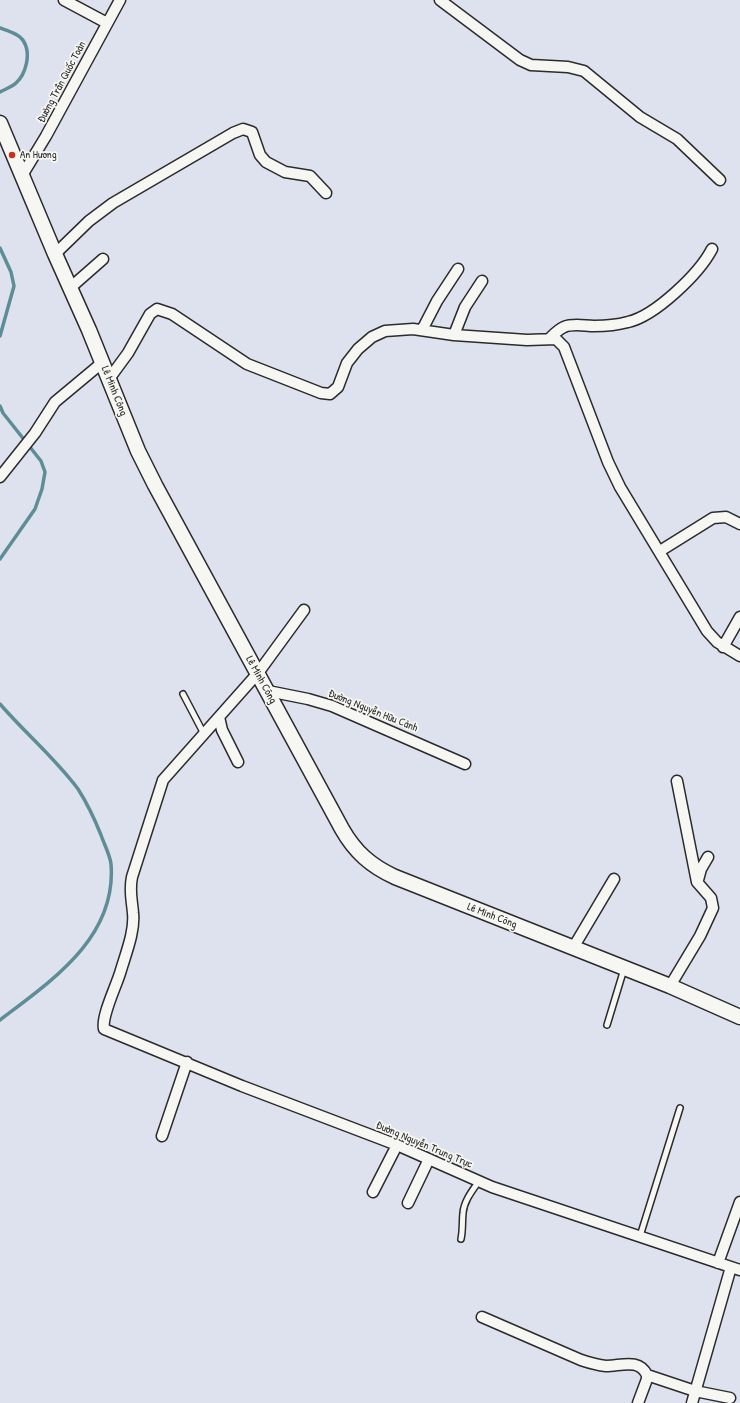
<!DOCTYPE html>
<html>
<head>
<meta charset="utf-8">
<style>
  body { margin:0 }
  canvas { display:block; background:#dee2ee }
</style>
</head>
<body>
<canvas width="740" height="1403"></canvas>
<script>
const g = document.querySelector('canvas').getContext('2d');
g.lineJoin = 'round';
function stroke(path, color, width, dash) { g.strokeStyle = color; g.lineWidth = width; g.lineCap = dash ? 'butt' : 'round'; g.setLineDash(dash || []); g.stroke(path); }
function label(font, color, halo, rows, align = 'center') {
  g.font = font + ' "Patrick Hand",sans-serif'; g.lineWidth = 3.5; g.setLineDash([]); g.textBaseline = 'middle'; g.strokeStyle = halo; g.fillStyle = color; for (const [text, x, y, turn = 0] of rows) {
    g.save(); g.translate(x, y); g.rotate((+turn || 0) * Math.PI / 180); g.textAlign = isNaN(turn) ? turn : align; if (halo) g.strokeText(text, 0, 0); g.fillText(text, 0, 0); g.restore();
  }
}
const stream = new Path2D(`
  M0 28C8 31 20 34 24 42 31 54 26 74 16 83 12 87 5 89 0 92
  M0 248 11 272 14 286 0 336
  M0 406 3 413 41 461 45 472 42 489 35 509 0 559
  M0 704C25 733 55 758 78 789 87 803 95 820 101 835 104 844 110 855 111 864 117 938 51 981 0 1020`);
const service = new Path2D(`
  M183 694 204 734
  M607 1025 624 969
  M640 1236 680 1108
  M461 1239C463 1230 462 1222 463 1213 464 1201 472 1191 479 1181`);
const minor = new Path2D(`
  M64 0 107 23
  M440 0 520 60 531 65 568 67 584 71 640 117 677 139 720 180
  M23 174 46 136 120 0
  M55 254 89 221 113 203 233 133 243 129 252 132 260 155 266 162 285 172 310 176 326 193
  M70 288 103 259
  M422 330 437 301 458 269
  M454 335 465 307 482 281
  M550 338C554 334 559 329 564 327 573 323 585 326 594 326 605 326 617 325 628 322 655 316 699 274 712 249
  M109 379 128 353 150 314 157 309 172 314 247 364 321 393 330 394 338 387 347 363 358 349 372 337 385 331 413 329 454 335 527 340 556 339 564 347 608 462 620 487 707 631 717 642 740 656
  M0 477 35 433 55 402 103 362
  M660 551 713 518 726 517 740 524
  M304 610 258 673 163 780 132 877C129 891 132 900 133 913 135 931 126 953 121 970 117 985 101 1016 104 1029L242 1086 397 1145 492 1187 740 1270
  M723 647 740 617
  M268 691 308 699 332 706 465 764
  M219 717 222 730 238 762
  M698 880 701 869 708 857
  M573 948 614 879
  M670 986 700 936 713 908 711 898 697 882 677 781
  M162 1136 187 1062
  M373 1192 397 1145
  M408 1203 429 1159
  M718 1263 740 1202
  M482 1317 581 1360C590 1363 597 1365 606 1366 621 1366 639 1358 647 1375V1379L638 1403
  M647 1375 695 1391 730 1398
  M692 1403 731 1267`);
const secondary = new Path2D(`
  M0 123 55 254 89 330 138 451 155 485 342 829C355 852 371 866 395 877L670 986 740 1017`);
const markers = [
  [12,155,4,"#c8321e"]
];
const streetNames = [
  ["Đường Trần Quốc Toản",62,82,-62],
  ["Lê Minh Công",114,391,68],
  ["Lê Minh Công",261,680,61],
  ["Đường Nguyễn Hữu Cảnh",373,711,22],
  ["Lê Minh Công",492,916,21],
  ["Đường Nguyễn Trung Trực",424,1145,23]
];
const poiNames = [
  ["An Hương",20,155]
];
stroke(stream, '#5e8d96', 3.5);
stroke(service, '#2b2b2b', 8);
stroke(minor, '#2b2b2b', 13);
stroke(secondary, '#2b2b2b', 17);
stroke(service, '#f6f6f2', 5);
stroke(minor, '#f6f6f2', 10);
stroke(secondary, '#f6f6f2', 14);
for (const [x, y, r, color] of markers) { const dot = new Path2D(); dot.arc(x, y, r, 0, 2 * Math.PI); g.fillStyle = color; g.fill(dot); stroke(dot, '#f6f6f2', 1.5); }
label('11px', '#2b2b2b', '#f6f6f2', streetNames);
label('11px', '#2b2b2b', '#f6f6f2', poiNames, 'left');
</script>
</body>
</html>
